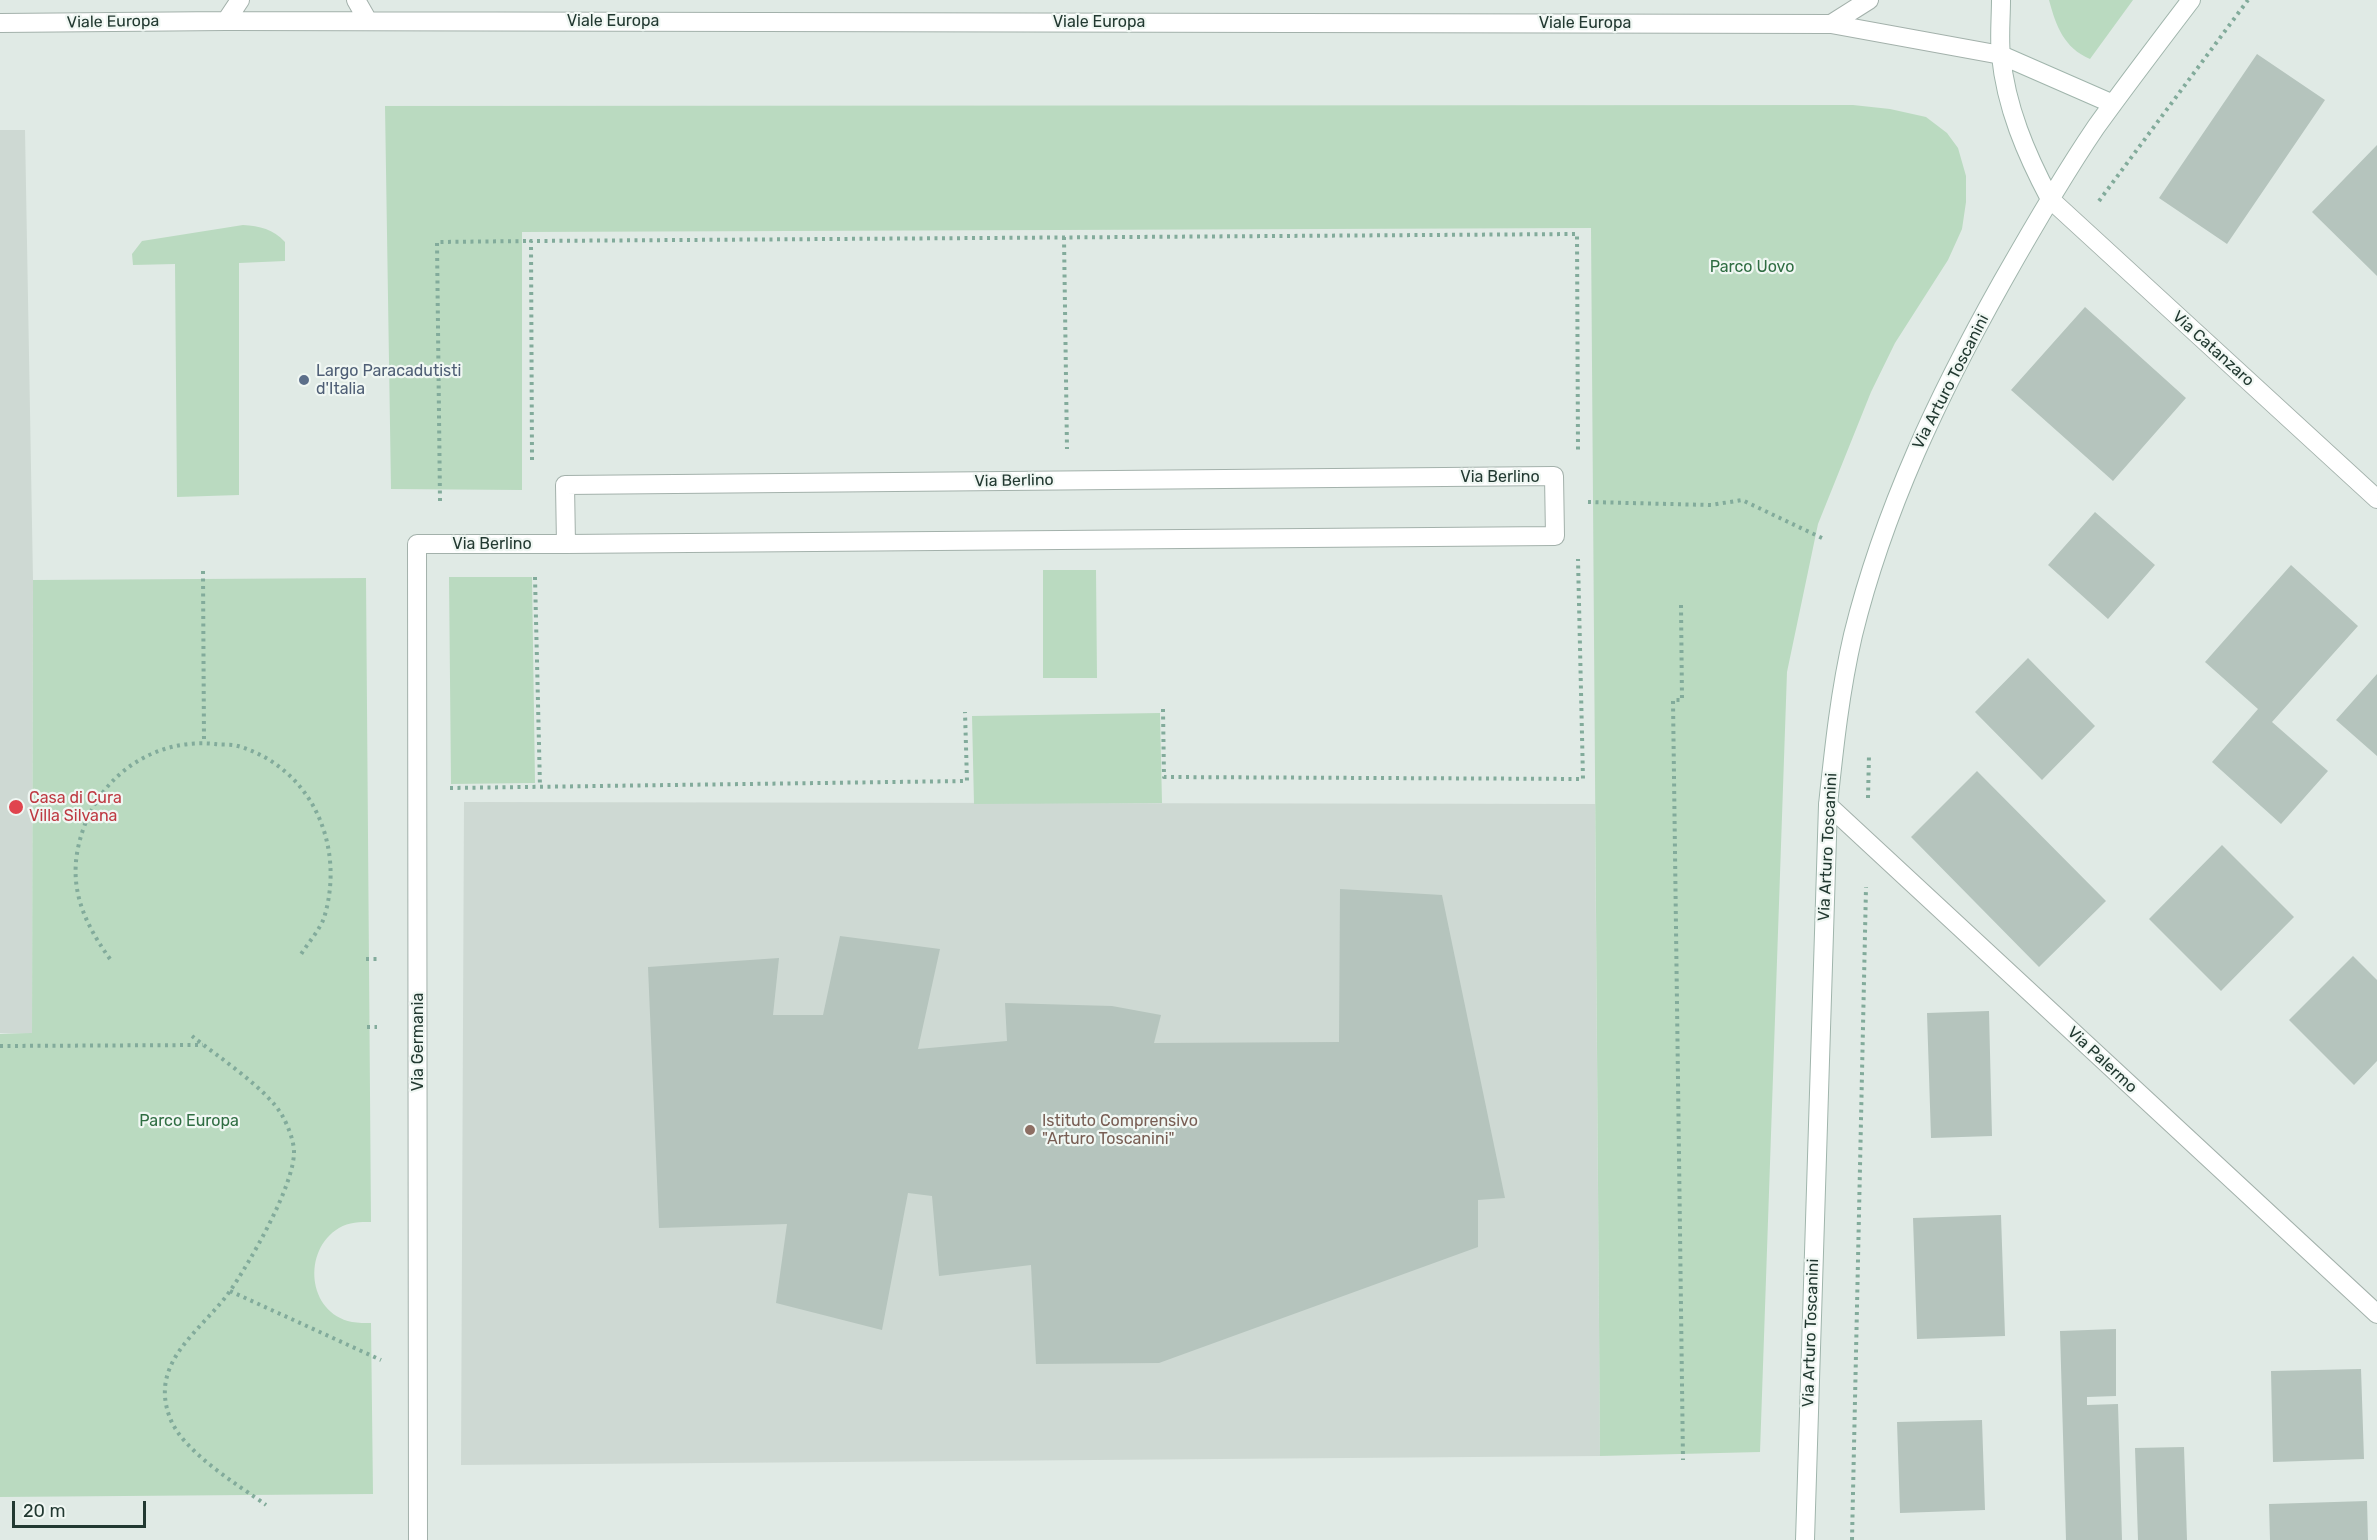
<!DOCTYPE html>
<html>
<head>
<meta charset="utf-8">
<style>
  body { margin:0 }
  #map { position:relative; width:2377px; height:1540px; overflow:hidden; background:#e0eae5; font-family:Rubik,sans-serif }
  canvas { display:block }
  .scale { position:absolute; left:12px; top:1501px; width:134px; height:27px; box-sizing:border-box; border:3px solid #223931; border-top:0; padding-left:8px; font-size:18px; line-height:21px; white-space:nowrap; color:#223931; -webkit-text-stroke:4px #f0f7f3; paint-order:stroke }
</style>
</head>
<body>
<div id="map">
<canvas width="2377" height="1540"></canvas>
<div class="scale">20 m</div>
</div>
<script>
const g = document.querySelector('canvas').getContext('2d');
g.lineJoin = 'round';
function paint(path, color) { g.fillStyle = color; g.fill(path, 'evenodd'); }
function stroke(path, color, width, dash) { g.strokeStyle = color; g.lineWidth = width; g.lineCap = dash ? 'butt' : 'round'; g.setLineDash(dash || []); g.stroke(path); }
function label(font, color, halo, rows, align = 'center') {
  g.font = font + ' Rubik,sans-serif'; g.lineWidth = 4.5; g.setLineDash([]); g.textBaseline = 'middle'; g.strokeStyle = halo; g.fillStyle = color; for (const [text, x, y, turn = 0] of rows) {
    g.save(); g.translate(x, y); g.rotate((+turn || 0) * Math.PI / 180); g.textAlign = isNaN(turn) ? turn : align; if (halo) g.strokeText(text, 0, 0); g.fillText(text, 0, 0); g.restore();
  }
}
const built = new Path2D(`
  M0 130H25L33 580 32 1034 0 1033Z
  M464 802 1595 804 1600 1456 461 1465Z`);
const green = new Path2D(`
  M2049 0H2133L2090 59C2064 48 2056 26 2049 0Z
  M1853 105 1890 109 1926 117 1947 133 1958 148 1966 176V202L1962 229 1948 260 1895 343 1871 392 1818 524 1787 672 1760 1452 1600 1456 1591 228 522 232V490L391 489 385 106Z
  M243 225C260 226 273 229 285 242V261L239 263V495L177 497 175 264 133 265 132 254 142 241Z
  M1043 570H1096L1097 678H1043Z
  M449 577H532L535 783 451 784Z
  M366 578 371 1222C360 1222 349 1222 339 1228 302 1250 307 1313 352 1322 358 1323 365 1323 371 1323L373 1494 0 1497V1034L32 1033 33 580Z
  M1160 713 1162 803 974 804 972 716Z`);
const building = new Path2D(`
  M2257 54 2325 100 2227 244 2159 198Z
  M2377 145V276L2312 212Z
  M2085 307 2186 398 2113 481 2011 390Z
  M2095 512 2155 565 2108 619 2048 565Z
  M2291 565 2358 626 2272 722 2328 771 2281 824 2212 762 2258 709 2205 662Z
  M2028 658 2095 726 2042 780 1975 712Z
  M2377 674V756L2336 720Z
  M1977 771 2106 901 2039 967 1911 837Z
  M2222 845 2294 917 2221 991 2149 919Z
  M1340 889 1442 895 1505 1198 1478 1200V1247L1159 1363 1036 1364 1031 1265 939 1276 932 1196 908 1193 882 1330 776 1303 787 1224 659 1228 648 967 779 958 773 1015H823L840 936 940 949 918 1049 1007 1041 1005 1003 1112 1006 1161 1015 1154 1043 1339 1042Z
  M2353 956 2377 980V1061L2354 1085 2289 1020Z
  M1989 1011 1992 1136 1931 1138 1927 1013Z
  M2001 1215 2005 1336 1917 1339 1913 1218Z
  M2116 1329V1396L2087 1397V1405L2118 1404 2122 1540H2066L2060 1331Z
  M2361 1369 2364 1459 2273 1462 2271 1371Z
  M1982 1420 1985 1510 1900 1513 1897 1422Z
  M2184 1447 2187 1540H2138L2135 1448Z
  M2367 1501 2368 1540H2270L2269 1504Z`);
const path = new Path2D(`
  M2099 201 2248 0
  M1064 237 1067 449
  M532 460 531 241 1577 234 1578 450
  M440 501 437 242 531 241
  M1588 502 1711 505 1742 500 1824 539
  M203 571 204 743
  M535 577 540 787
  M1681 605 1682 700H1673L1683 1460
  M1163 709 1164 777 1583 779 1578 559
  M450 788 967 781 965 712
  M1868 798 1869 755
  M110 959C80 917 65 879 84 827 104 772 157 738 215 744 222 745 231 744 238 746 312 768 346 846 324 918 319 931 307 944 300 956
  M366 959H377
  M367 1027H377
  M192 1036C217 1056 269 1090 283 1117 288 1126 294 1141 294 1152 294 1186 250 1262 230 1291 202 1331 148 1361 170 1418 183 1452 237 1484 266 1505
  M0 1046 203 1045
  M230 1291 381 1360
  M1852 1540 1866 887`);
const street = new Path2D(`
  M356 0 368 21
  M226 21 240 0
  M0 23 226 21 1831 24 2001 55
  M1831 24 1869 0
  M2050 199 2377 499
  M1554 476 1555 536 566 544 565 485Z
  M1828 805 2377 1314
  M418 1540 417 544H566`);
const secondary = new Path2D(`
  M2001 0C2001 18 1999 38 2001 56 2006 107 2026 154 2050 199
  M2001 55 2113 104
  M1805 1540 1828 805C1834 748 1840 691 1853 635 1884 509 1939 394 2002 282 2032 229 2062 177 2096 127 2127 84 2159 42 2191 0`);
const markers = [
  [304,380,6,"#5c6f8a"],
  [16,807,8,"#e0444e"],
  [1030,1130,6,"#8d6e63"]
];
const streetNames = [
  ["Viale Europa",613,21],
  ["Viale Europa",113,22,-1],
  ["Viale Europa",1099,22],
  ["Viale Europa",1585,23],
  ["Via Catanzaro",2213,349,42],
  ["Via Arturo Toscanini",1951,382,-63],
  ["Via Berlino",1500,477],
  ["Via Berlino",1014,481,-1],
  ["Via Berlino",492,544],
  ["Via Arturo Toscanini",1828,847,-87],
  ["Via Germania",418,1042,-90],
  ["Via Palermo",2102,1060,43],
  ["Via Arturo Toscanini",1811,1333,-88]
];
const parkNames = [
  ["Parco Uovo",1752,267],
  ["Parco Europa",189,1121]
];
const serviceNames = [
  ["Largo Paracadutisti",316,371],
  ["d'Italia",316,389]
];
const healthNames = [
  ["Casa di Cura",29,798],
  ["Villa Silvana",29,816]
];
const educationNames = [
  ["Istituto Comprensivo",1042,1121],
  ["\"Arturo Toscanini\"",1042,1139]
];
paint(built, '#ced9d3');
paint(green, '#badac0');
paint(building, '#b5c4bd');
stroke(street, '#a3b1ab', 20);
stroke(secondary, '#a0b5ac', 20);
stroke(path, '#82ab9b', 4, [3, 4.5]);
stroke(street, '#fff', 18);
stroke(secondary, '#fff', 18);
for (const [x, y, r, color] of markers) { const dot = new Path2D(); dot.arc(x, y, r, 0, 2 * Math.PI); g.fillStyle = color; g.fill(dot); stroke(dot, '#f0f7f3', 2); }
label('16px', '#223931', '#f0f7f3', streetNames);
label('16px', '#2f6d42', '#f0f7f3', parkNames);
label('16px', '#4e5e75', '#f0f7f3', serviceNames, 'left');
label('16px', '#be3a42', '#f0f7f3', healthNames, 'left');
label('16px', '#785e54', '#f0f7f3', educationNames, 'left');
</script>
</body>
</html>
